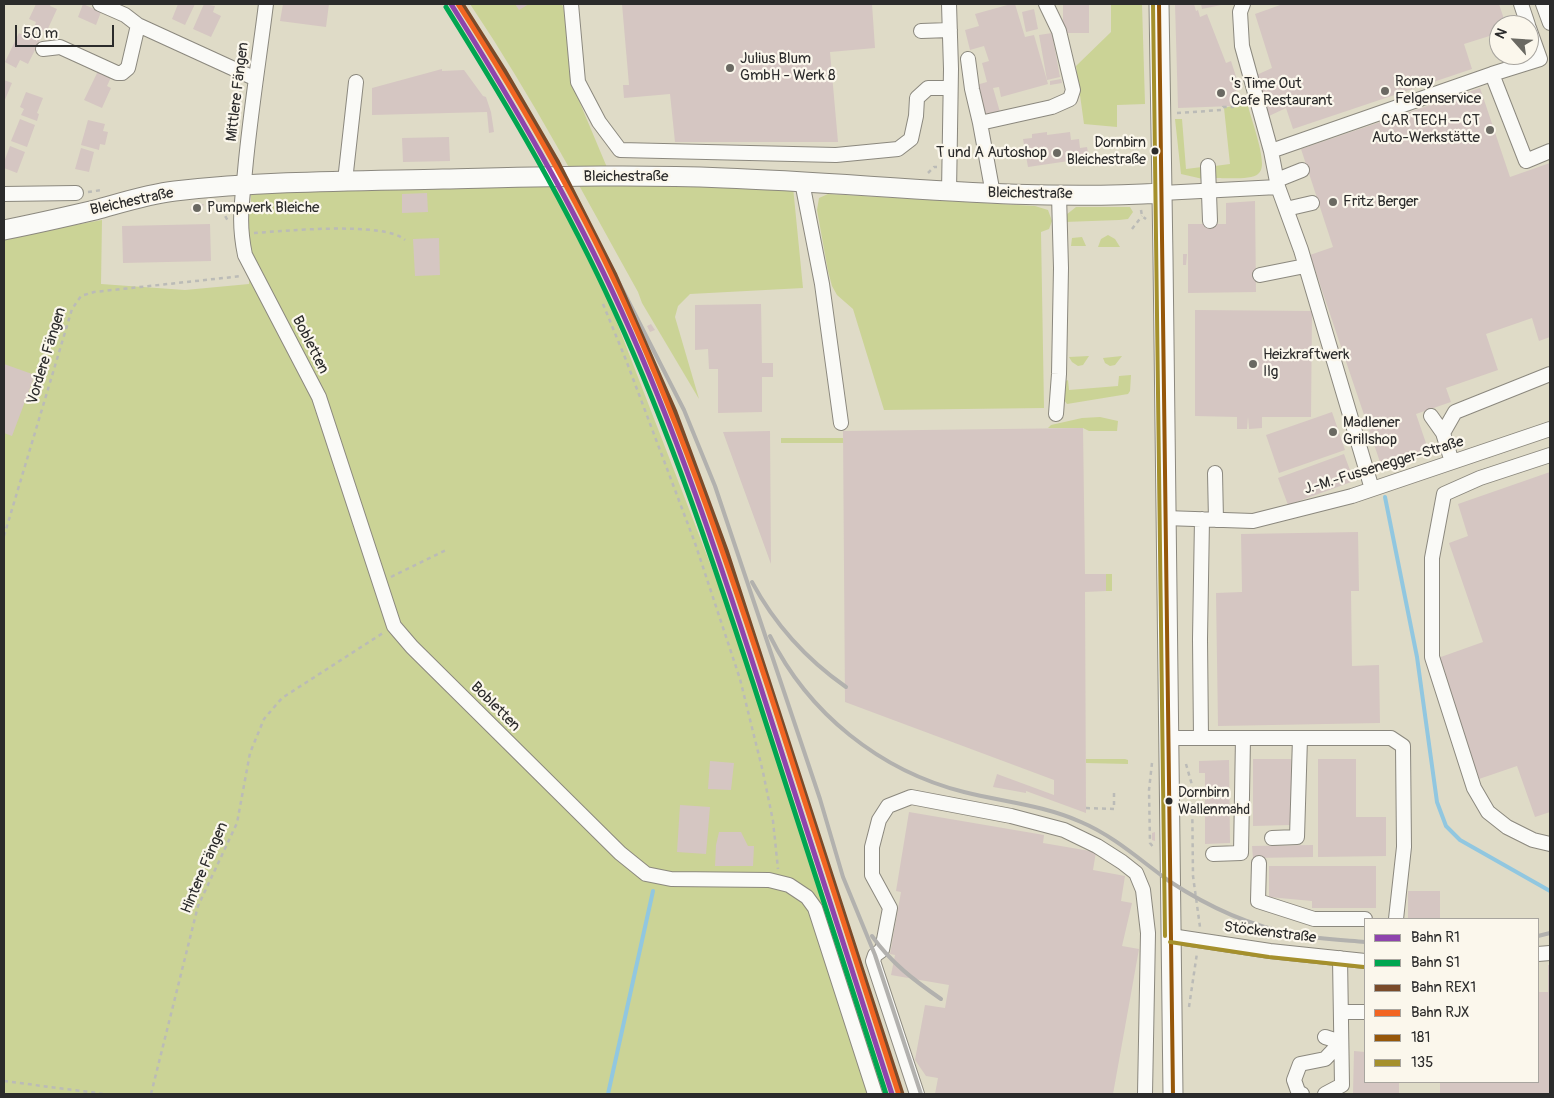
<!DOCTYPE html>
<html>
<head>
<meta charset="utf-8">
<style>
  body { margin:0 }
  #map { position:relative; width:1554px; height:1098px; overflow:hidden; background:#dfdbc7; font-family:Pangolin,sans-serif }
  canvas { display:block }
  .frame { position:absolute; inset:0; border:5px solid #2b2b2b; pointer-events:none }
  .legend { position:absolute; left:1364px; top:918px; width:175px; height:165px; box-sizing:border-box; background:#fbf7ec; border:1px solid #a8a59f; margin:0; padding:6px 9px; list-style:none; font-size:15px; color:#2b2b2b }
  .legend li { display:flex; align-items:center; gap:10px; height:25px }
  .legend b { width:25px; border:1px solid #a8a59f }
  .north { position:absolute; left:1489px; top:15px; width:50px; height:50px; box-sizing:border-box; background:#fbf7ec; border:1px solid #a8a59f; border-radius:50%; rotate:296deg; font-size:14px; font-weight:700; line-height:20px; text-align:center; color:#2b2b2b }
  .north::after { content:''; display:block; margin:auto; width:18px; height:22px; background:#6a6962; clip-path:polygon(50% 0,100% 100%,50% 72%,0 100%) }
  .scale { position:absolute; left:15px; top:25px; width:99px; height:22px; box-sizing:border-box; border:2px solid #2b2b2b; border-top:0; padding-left:6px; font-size:15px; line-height:18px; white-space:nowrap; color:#2b2b2b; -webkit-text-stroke:4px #fbf7ec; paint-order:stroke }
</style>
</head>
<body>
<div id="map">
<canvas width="1554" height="1098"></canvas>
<div class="frame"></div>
<ul class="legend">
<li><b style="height:6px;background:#8e44ad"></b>Bahn R1</li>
<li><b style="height:6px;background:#00a651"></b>Bahn S1</li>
<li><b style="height:6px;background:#7a4b2a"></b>Bahn REX1</li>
<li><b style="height:6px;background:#f26522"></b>Bahn RJX</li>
<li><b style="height:6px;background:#965709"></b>181</li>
<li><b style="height:6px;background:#a5902c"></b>135</li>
</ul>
<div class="north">N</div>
<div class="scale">50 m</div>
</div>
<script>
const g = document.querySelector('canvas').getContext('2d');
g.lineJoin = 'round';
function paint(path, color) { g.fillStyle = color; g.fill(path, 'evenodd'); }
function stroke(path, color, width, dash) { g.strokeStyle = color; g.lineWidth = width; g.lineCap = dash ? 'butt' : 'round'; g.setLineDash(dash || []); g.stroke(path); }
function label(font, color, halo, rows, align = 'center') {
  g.font = font + ' Pangolin,sans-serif'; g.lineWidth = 4.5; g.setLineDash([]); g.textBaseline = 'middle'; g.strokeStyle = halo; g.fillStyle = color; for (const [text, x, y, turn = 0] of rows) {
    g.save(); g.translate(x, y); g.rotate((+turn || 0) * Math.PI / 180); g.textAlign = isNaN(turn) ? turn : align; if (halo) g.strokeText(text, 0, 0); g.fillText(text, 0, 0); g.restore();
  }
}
const green = new Path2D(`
  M470 4H562L567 21 572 84 611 177 793 187 803 288 690 294 678 306 675 317 699 399 642 303 638 292C584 195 532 96 470 4Z
  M1111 4H1142L1145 104 1117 105V127L1084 124 1076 66 1111 32Z
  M1247 102C1251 119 1262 147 1262 164 1262 167 1261 172 1258 174 1252 180 1224 178 1215 178V166L1230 164 1224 108Z
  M1175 119H1182L1186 169 1202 167 1203 179 1181 174Z
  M551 182 607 297 747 659 820 882 886 1094H4V238L102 220 101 284 185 290 249 284V241L246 223 251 209V189Z
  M828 194 1035 206 1048 210 1052 221 1049 229 1041 232 1044 408 884 410 853 309 837 295 832 286 828 271 817 210 819 198Z
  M1076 207H1130L1133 212 1128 219 1119 220 1064 222 1066 215Z
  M1108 235 1115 239 1120 247H1098L1101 239Z
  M1082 237 1086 246H1071L1072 238Z
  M1089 356 1083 365 1078 366 1072 362 1069 357Z
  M1122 356 1115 365 1110 366 1105 363 1103 358Z
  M1131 375 1130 391 1128 394 1067 404 1064 400V382L1068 380 1069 390 1118 386 1119 376Z
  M1100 417 1118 421 1117 431H1089L1083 428H1048L1051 425 1082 418Z
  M781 438H843L844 443H781Z
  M1106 574H1112V591H1106Z
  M1086 759H1125L1128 760V764L1086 763Z`);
const stream = new Path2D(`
  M1385 497 1417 657 1437 802 1446 826 1460 840 1550 891
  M608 1094 653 891`);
const building = new Path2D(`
  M36 4H51L50 6 57 9 46 33 34 27 36 22 29 19Z
  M83 4 101 12 96 25 78 17Z
  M178 4H195L185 25 172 19Z
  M204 4 215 6 213 12 221 16 211 37 193 29Z
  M283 4H329L326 27 280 21Z
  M515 4H529L519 10Z
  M622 4H872L875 48 830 52 838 142H675L670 94 624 98 623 85H629Z
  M1011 4H1015L1025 37 1034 35 1048 84 1001 97 999 87 993 88 1000 112 985 116 976 85 987 82 982 63 989 61 984 46 970 50 965 30 979 26 975 14Z
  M1063 4H1089V33H1063Z
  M1175 4H1194L1196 11 1198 10 1200 17 1207 14 1226 63 1231 61 1240 89 1230 94 1233 106 1178 108Z
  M1201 4H1221V5L1202 9Z
  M1283 4H1499L1506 25H1499V33L1464 44 1472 69 1293 129 1286 108 1269 116 1252 77 1272 68 1255 14Z
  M1034 9 1038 29 1026 32 1022 12Z
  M19 33 26 37 27 34 40 40 28 64 20 60 16 68 5 62Z
  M1052 33 1060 77 1047 80 1039 35Z
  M99 69 112 75 107 86 111 88 102 108 84 100Z
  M442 69V71L464 70 483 96 486 97 491 112 494 132 489 133 487 112 372 115V88Z
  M1061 79 1062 83 1050 85V81Z
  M4 80 12 83 4 102Z
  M1480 88 1510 177 1550 163V337L1539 341 1532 318 1486 334 1498 370 1446 388 1451 402 1416 414 1428 449 1381 465 1310 255 1333 247 1301 149Z
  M26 92 43 98 37 113 39 114 37 121 21 115 24 109 20 107Z
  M20 119 35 125 27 147 11 141Z
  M88 120 105 124 103 131 108 132 105 145 100 144 99 150 81 145Z
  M1047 132V135L1070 132 1071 140 1079 139 1080 148 1087 147 1089 158 1028 167 1023 139 1032 138V134Z
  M449 137 450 161 403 162 402 138Z
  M10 146 25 152 17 173 4 168V162Z
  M81 148 94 152 89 172 75 169Z
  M427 193 428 212 402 213V194Z
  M1255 201 1256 292 1188 293V224H1226V203Z
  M204 204 199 215 190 210 193 205Z
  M210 224 211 261 123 263 122 226Z
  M439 238 440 275 415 276 413 239Z
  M1183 254H1187L1186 265H1183Z
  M761 304 762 363H773V377H762V412L718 413V369H709L708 349 695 350V305Z
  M1195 310 1312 311 1311 417H1262V428L1249 429 1248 417 1247 429H1237V417L1195 416Z
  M651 324 655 330 650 332 647 326Z
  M4 364 35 375 12 436 4 433Z
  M1332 412 1345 450 1279 473 1266 435Z
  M1083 428 1085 574H1106V591L1085 592 1086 813 1026 791V793L993 787 997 774 1054 795V780L845 702 843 431Z
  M770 431 771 564 723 432Z
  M1344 454 1354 481 1288 505 1278 478Z
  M1550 472V812L1535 817 1517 766 1479 779 1438 658 1483 642 1449 543 1468 536 1458 504Z
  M1358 532 1359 591H1351L1352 666 1379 665 1380 723 1218 726 1216 593 1242 592 1241 534Z
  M1253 759H1291V825L1253 826Z
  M1318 759H1356V817H1386V856L1318 857Z
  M1229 760 1230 843 1205 844V773H1199V761Z
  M710 761 734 763 731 790 708 789Z
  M680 805 710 807 706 854 677 852Z
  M909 812 1044 835 1043 843 1096 852 1093 870 1125 876 1121 901 1132 903 1122 946 1139 949 1113 1094H935L938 1078 926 1076 915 1060 925 1005 945 1008 949 985 891 975 895 955 890 954 901 892 896 891Z
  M719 832H741L748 846H754L753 866H715L716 845Z
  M1155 832V841L1152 840V833Z
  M1313 845V857L1253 858 1252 846Z
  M1269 866H1376V908H1312V901L1269 897Z
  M1408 891H1440V919H1408Z
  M1548 965H1550V1094H1440V1082H1538V992H1548Z
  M1354 1051 1365 1052V1082H1399V1094H1353Z`);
const path = new Path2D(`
  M1177 113 1222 110 1223 107H1233L1236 101 1243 99
  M928 173 934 167H937
  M88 192 102 190
  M215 204 223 212 228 221
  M1141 210 1142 216 1146 219
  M1132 229 1142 216
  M254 233C284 231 385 221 405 240
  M603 304 626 360 695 543 740 679 763 772 773 821 778 869
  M4 536 72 309 81 296 94 292 242 276
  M391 577 446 550
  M1152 763 1149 790 1150 843 1154 848
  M1186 764 1192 785 1193 876 1200 927
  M1086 808 1114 809V790
  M1189 1007 1197 953
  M4 1081 104 1094
  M151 1094 198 906 237 823 250 753 264 719 282 698 383 633`);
const minor = new Path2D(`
  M100 4 125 15 138 25 256 79
  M266 4C259 60 250 115 245 171 242 204 238 221 245 255L319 397 394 626 412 647 620 853 646 874 671 879 769 880 789 885 807 897 815 908 875 1094
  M571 4 578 82 599 122 620 150 836 155 898 149 911 139 916 116 917 98 928 88H950
  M1243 4 1240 12 1242 46 1271 151 1278 187 1301 250 1372 489
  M1521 4 1528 25
  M1543 4 1550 23
  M921 31 950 30
  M43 49 60 47 117 73H122L128 68 138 25
  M968 59 972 89 980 123
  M1492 74 1526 161 1550 151
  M1271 151 1492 74 1540 59 1529 28
  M1208 166 1210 221
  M1277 180 1302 170
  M345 181 356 82
  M802 182 822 284 841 423
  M949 192 951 69 949 4
  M1162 193 1278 187
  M4 194 76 193
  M993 194 980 123 1052 107 1070 99 1073 90 1059 31 1046 4
  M1286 209 1312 203
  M1260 275 1305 266
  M1056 414 1059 374 1061 268 1059 195
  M1431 416 1443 433
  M1550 455 1480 478 1444 494 1432 558V657L1474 788 1488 812 1507 827 1533 840 1550 844
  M1452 462 1443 433 1455 412 1550 374
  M1215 473 1216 520
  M1165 518 1253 521 1352 496 1550 429
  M1169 738H1391L1403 746 1404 847 1396 919
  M1201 738 1200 639 1202 519
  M1272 838 1297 837 1300 738
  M1213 854 1241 853 1243 738
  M1259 863 1258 901 1314 919H1365
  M1171 936 1270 951 1365 961
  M1538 954 1550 953
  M1341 1012H1365
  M1325 1037 1341 1042
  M917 1094 873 961 875 955 882 950 890 908 872 875V847L879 820 888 806 911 797 1011 816 1064 830 1097 846 1122 862 1136 873 1143 890 1148 933 1145 1094
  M1302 1094H1299L1294 1080 1300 1064 1325 1059 1341 1042
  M1325 1094 1342 1085 1340 958`);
const major = new Path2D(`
  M1159 4 1163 258 1173 1094
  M4 230C34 224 65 217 95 210 121 203 148 194 175 191 264 181 354 181 443 179 537 177 630 174 724 178 870 183 1015 202 1162 193`);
const rail = new Path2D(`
  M615 275 684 410 715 486 820 799 843 877 875 955 921 1094
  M752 582C775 625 806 659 846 687
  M770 636C808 713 880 771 964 792 1004 802 1043 805 1081 822 1114 836 1141 861 1169 881 1207 906 1249 926 1294 934 1317 939 1342 940 1365 942
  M872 936C891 963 915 981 941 999
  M1538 936 1550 933`);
const bus1 = new Path2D(`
  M1159 4 1173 1094`);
const bus2 = new Path2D(`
  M1153 4 1165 936
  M1170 942 1269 957 1364 967`);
const rail1 = new Path2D(`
  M451 4C513 103 572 203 621 310 676 430 718 556 759 682 804 819 847 957 892 1094`);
const rail2 = new Path2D(`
  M446 7C508 106 567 206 615 312 670 432 712 558 753 683 798 820 841 957 886 1094`);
const rail3 = new Path2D(`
  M462 4 504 70 557 161 615 275 675 412 726 550 902 1094`);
const rail4 = new Path2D(`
  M458 4C521 102 580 203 627 309 686 439 731 574 775 709 816 836 857 964 898 1092`);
const markers = [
  [730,68,5,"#6a6962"],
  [1385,91,5,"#6a6962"],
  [1221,93,5,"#6a6962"],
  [1490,130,5,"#6a6962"],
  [1155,151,4.5,"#2b2b2b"],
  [1057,153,5,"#6a6962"],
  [1333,202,5,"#6a6962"],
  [197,208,5,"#6a6962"],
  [1253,364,5,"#6a6962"],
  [1333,432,5,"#6a6962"],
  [1169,801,4.5,"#2b2b2b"]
];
const busNames = [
  ["Dornbirn",1146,143],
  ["Bleichestraße",1146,160],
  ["Dornbirn",1178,793,"left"],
  ["Wallenmahd",1178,810,"left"]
];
const poiNames = [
  ["Julius Blum",740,59],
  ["GmbH - Werk 8",740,76],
  ["Ronay",1395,82],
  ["Felgenservice",1395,99],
  ["'s Time Out",1231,84],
  ["Cafe Restaurant",1231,101],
  ["CAR TECH – CT",1480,121,"right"],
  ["Auto-Werkstätte",1480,138,"right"],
  ["T und A Autoshop",1047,153,"right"],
  ["Fritz Berger",1343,202],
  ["Pumpwerk Bleiche",207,208],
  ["Heizkraftwerk",1263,355],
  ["Ilg",1263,372],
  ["Madlener",1343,423],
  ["Grillshop",1343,440]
];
const streetNames = [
  ["Mittlere Fängen",238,92,-83],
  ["Bleichestraße",626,177],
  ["Bleichestraße",1030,194,1],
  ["Bleichestraße",132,202,-12],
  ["Bobletten",310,345,63],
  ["Vordere Fängen",47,356,-73],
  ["J.-M.-Fussenegger-Straße",1384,466,-17],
  ["Bobletten",495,707,45],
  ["Hintere Fängen",205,868,-67],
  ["Stöckenstraße",1270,933,7]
];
paint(green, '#cbd396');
stroke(stream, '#91c7e0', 4);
paint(building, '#d5c6c2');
stroke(minor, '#8b887e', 16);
stroke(major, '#8b887e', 21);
stroke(path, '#bbbbb7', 2.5, [4, 4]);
stroke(minor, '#fafaf7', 14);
stroke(major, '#fafaf7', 19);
stroke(rail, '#b2b1ae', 4);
stroke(bus1, '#965709', 4);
stroke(bus2, '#a5902c', 4);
stroke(rail1, '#8e44ad', 5);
stroke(rail2, '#00a651', 5);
stroke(rail3, '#7a4b2a', 5);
stroke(rail4, '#f26522', 5);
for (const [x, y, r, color] of markers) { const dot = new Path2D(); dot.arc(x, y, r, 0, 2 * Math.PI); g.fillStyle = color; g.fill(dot); stroke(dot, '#fbf7ec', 2); }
label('14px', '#2b2b2b', '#fbf7ec', busNames, 'right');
label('15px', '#2b2b2b', '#fbf7ec', poiNames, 'left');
label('15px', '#2b2b2b', '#fbf7ec', streetNames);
</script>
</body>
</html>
